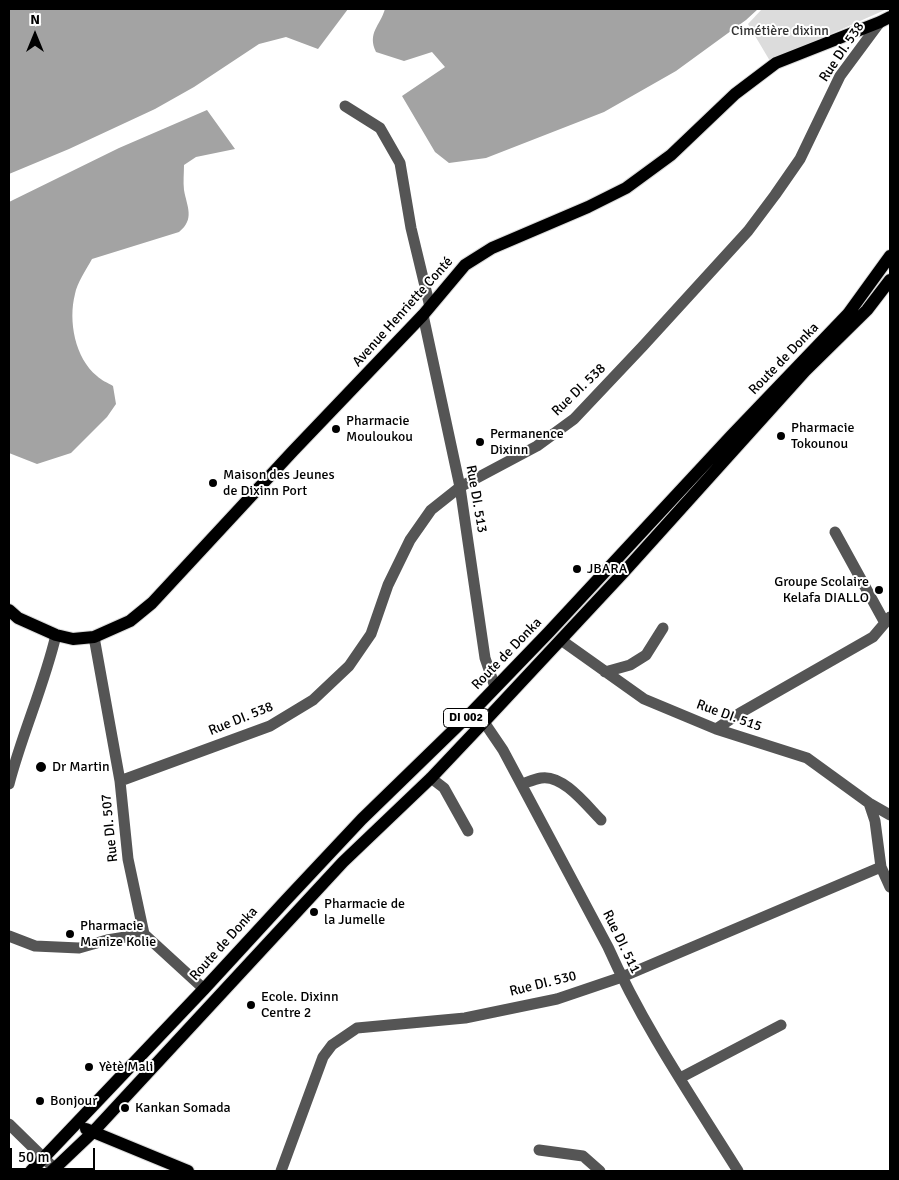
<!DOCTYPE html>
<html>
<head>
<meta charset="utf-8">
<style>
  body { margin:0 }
  #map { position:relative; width:899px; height:1180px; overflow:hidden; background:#fff; font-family:Signika,sans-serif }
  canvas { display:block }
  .frame { position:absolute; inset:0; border:10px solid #000; pointer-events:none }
  .north { position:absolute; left:10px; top:10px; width:50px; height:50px; -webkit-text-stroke:4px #fff; paint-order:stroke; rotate:0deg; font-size:14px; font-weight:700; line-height:20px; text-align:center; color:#000 }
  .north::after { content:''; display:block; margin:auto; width:18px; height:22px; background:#000; clip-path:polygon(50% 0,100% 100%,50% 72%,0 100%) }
  .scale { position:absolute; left:10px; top:1148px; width:85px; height:22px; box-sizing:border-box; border:2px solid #000; border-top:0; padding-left:6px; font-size:15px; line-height:18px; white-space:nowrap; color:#000; -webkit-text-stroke:4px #fff; paint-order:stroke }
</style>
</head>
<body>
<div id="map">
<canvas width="899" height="1180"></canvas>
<div class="frame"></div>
<div class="north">N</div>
<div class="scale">50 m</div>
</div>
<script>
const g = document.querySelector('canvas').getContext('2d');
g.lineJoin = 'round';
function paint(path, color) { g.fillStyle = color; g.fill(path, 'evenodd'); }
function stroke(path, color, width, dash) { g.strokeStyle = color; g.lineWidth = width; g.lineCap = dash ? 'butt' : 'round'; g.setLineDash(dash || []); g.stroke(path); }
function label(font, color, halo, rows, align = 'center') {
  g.font = font + ' Signika,sans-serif'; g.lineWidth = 4; g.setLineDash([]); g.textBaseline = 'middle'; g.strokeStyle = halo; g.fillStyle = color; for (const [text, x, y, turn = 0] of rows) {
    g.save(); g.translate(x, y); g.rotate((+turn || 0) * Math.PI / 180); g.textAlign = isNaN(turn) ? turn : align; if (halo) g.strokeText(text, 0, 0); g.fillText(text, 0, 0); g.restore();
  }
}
const green = new Path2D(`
  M762 9H887L770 61 748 24Z`);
const water = new Path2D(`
  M9 9H348L318 49 286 37 259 44 194 87 155 109 69 149 9 174Z
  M385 9H758L746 20 676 71 604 112 486 158 449 163 435 152 402 96 445 67 432 52 404 61 376 52C367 33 380 26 385 9Z
  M207 110 235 149 196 157 184 165C184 173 183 182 184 190 187 207 195 219 179 232L92 259C86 270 77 283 75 294 68 321 75 358 97 376 101 380 108 383 113 386L116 404 107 417 71 453 37 464 9 453V202L119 148Z`);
const minor = new Path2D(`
  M345 106 380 128 400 163 411 228 430 307
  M423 315 460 487 485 658 495 687
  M835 532 885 623
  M94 637 120 781 128 859 144 934 204 989
  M561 640 644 699 716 729 807 758 869 803 890 815
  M605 672 630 665 646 655 663 628
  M484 722 503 750 608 947C643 1026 693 1099 738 1171
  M716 729 740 713 873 637 890 617
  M431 778 444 788 468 831
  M120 781 270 726 313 700 349 666 371 634 388 585 410 540 431 510 460 487 537 446 574 419 643 346 748 231 775 195 800 159 840 76 880 22
  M9 784C22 734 44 686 56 635
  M522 784C528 782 535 779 541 778 563 774 587 806 601 820
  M869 803 875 821 881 867 890 887
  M9 936 35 946 79 948 107 940 144 934
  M680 1078 781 1025
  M9 1124 55 1169
  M539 1150 583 1156 600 1171
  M281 1171 323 1057 332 1045 357 1028 465 1018 557 999 622 977 881 867`);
const major = new Path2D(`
  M9 610 18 618 56 635 73 639 94 637 130 621 152 603 293 451 423 315 465 265 492 248 588 207 626 188 671 155 735 94 776 63 880 22 890 17
  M86 1129 188 1171
  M31 1171 204 989 286 900 362 819 469 715 549 632 731 436 848 314 890 256
  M52 1171 92 1133 343 862 431 778 484 722 623 573 805 371 867 310 890 280`);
const markers = [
  [336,429,5,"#000"],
  [781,436,5,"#000"],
  [480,442,5,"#000"],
  [213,483,5,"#000"],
  [577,569,5,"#000"],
  [879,590,5,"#000"],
  [41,767,6,"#000"],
  [314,912,5,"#000"],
  [70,934,5,"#000"],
  [251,1005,5,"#000"],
  [89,1067,5,"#000"],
  [40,1101,5,"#000"],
  [125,1108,5,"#000"]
];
const shields = [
  [466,718,45]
];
const shieldNames = [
  ["DI 002",466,718]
];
const parkNames = [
  ["Cimétière dixinn",780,31]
];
const streetNames = [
  ["Rue DI. 538",842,52,-56],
  ["Avenue Henriette Conté",403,312,-48],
  ["Route de Donka",784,359,-46],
  ["Rue DI. 538",579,390,-44],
  ["Rue DI. 513",476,499,80],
  ["Route de Donka",507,654,-46],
  ["Rue DI. 515",729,716,20],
  ["Rue DI. 538",241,719,-22],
  ["Rue DI. 507",110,828,-96],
  ["Rue DI. 511",621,942,64],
  ["Route de Donka",224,944,-48],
  ["Rue DI. 530",543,984,-14]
];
const poiNames = [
  ["Pharmacie",346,421],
  ["Mouloukou",346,437],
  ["Pharmacie",791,428],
  ["Tokounou",791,444],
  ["Permanence",490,434],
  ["Dixinn",490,450],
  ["Maison des Jeunes",223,475],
  ["de Dixinn Port",223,491],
  ["JBARA",587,569],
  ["Groupe Scolaire",869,582,"right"],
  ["Kelafa DIALLO",869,598,"right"],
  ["Dr Martin",52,767],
  ["Pharmacie de",324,904],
  ["la Jumelle",324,920],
  ["Pharmacie",80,926],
  ["Manize Kolie",80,942],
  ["Ecole. Dixinn",261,997],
  ["Centre 2",261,1013],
  ["Yètè Mali",99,1067],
  ["Bonjour",50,1101],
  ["Kankan Somada",135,1108]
];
paint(green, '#dcdcdc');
paint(water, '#a3a3a3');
stroke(major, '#dbdbdb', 14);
stroke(minor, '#555', 11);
stroke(major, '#000', 12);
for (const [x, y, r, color] of markers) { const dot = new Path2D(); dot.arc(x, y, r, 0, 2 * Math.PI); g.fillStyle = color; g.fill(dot); stroke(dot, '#fff', 2); }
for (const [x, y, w] of shields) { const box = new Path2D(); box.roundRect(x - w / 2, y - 9.5, w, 19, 4); g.fillStyle = '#fff'; g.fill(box); stroke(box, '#000', 1); }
label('bold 12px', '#000', null, shieldNames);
label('14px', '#333', '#fff', parkNames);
label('14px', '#000', '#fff', streetNames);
label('14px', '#000', '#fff', poiNames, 'left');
</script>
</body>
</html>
